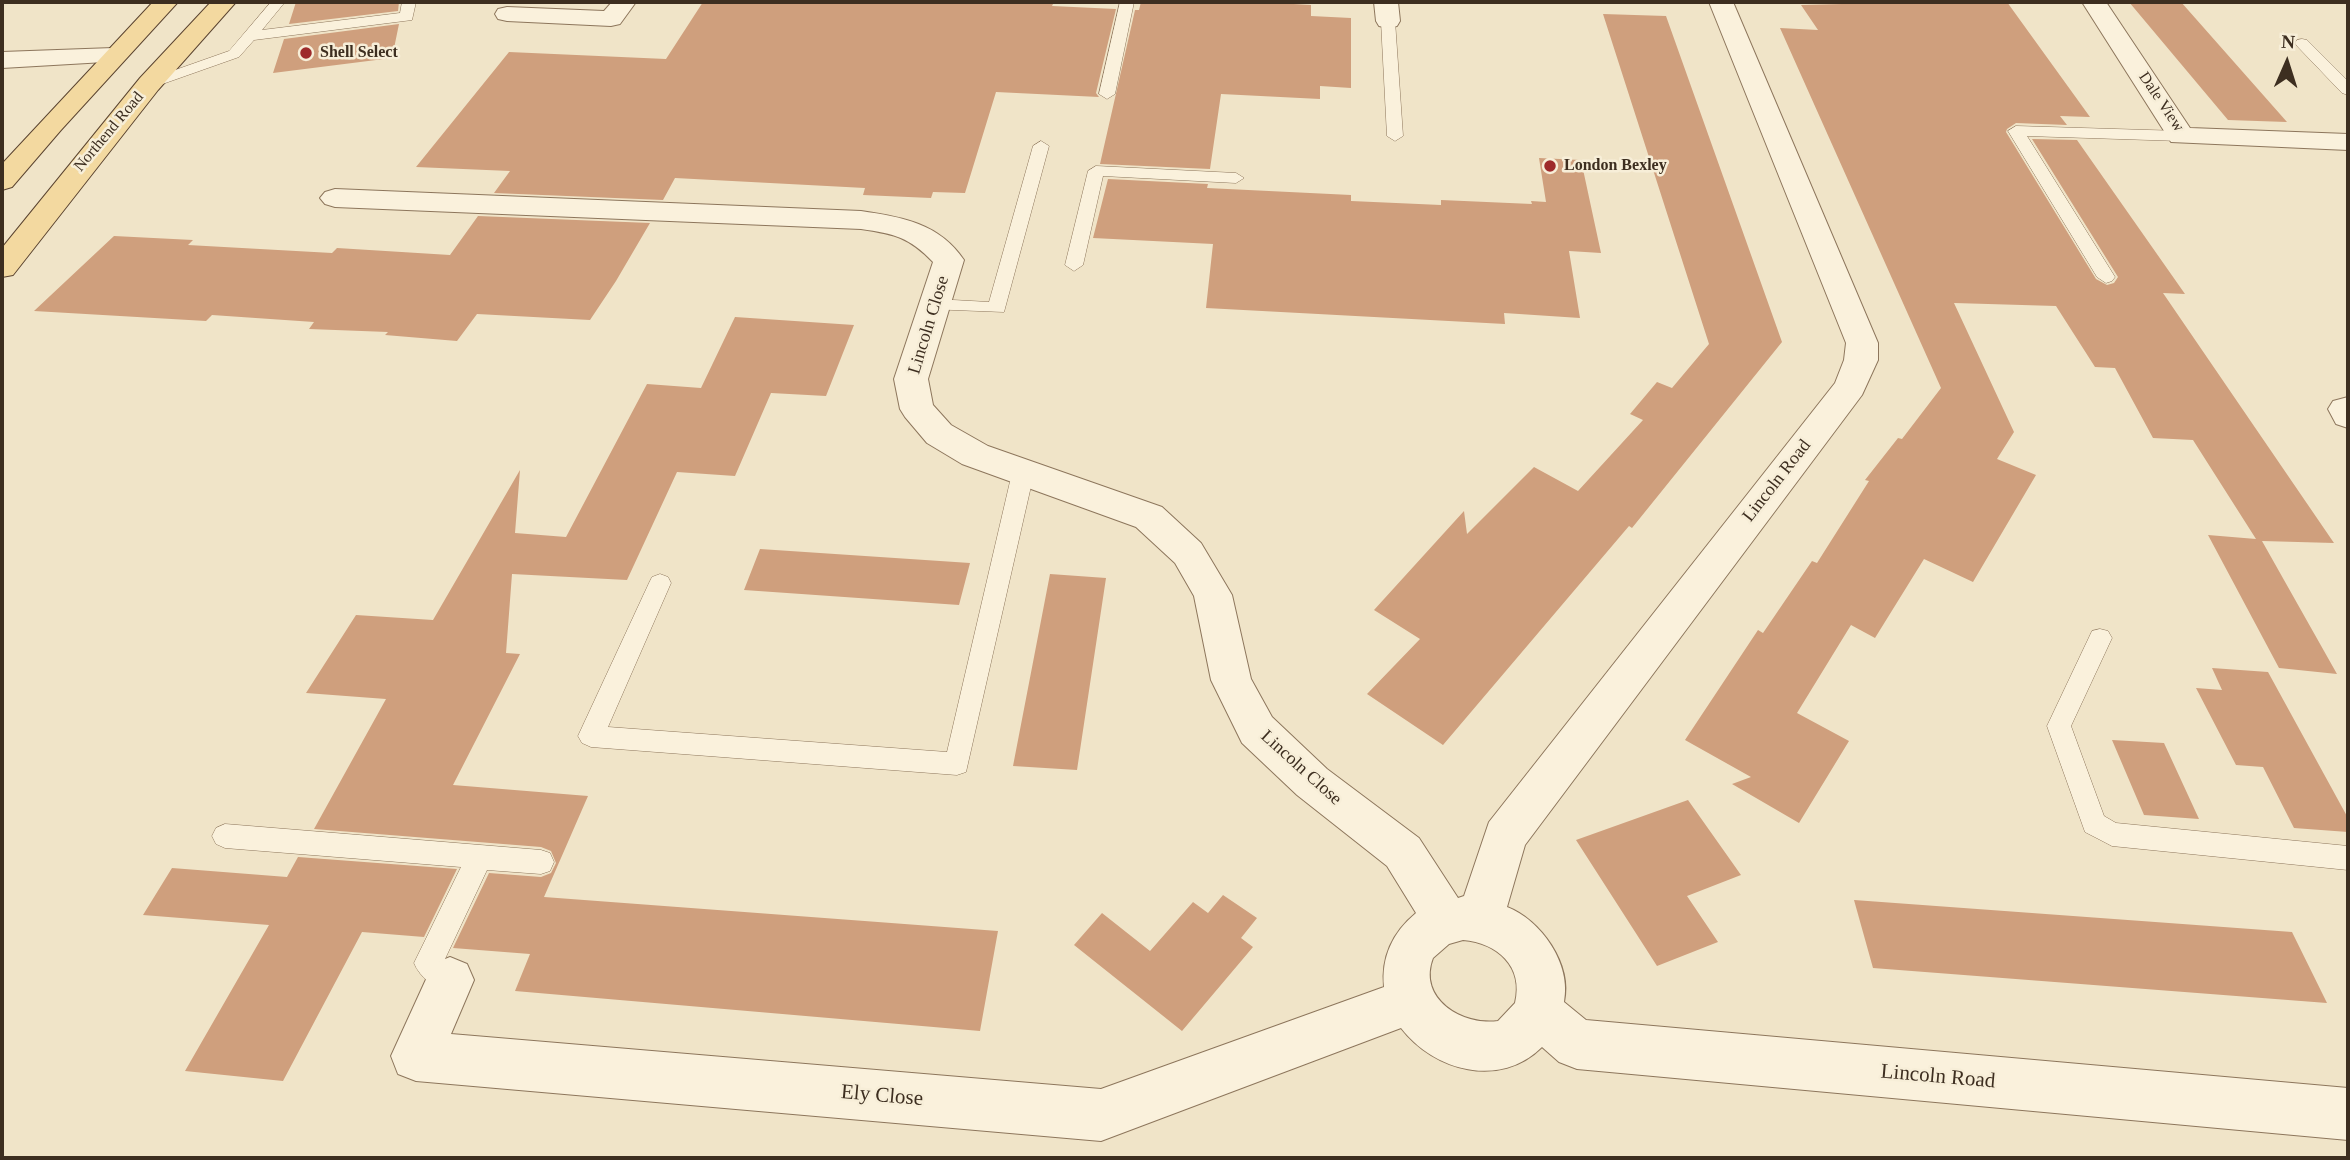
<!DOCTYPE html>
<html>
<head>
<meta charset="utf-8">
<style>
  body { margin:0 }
  #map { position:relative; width:2350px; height:1160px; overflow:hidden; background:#f0e4c8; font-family:Georgia,serif }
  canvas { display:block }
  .frame { position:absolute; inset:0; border:4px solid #3d2e20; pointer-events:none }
  .north { position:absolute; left:2252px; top:28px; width:70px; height:70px; -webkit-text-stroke:5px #f7eed8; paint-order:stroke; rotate:3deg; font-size:19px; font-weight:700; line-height:28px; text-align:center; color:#3d2e20 }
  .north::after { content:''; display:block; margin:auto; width:24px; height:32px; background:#3d2e20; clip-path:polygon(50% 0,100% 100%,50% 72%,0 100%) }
</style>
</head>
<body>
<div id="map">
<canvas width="2350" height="1160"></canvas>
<div class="frame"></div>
<div class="north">N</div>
</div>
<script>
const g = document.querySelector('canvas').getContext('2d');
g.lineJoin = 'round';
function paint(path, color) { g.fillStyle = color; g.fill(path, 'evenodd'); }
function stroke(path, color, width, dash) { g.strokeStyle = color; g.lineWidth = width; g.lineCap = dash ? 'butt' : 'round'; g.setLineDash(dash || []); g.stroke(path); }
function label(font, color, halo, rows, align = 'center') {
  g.font = font + ' Georgia,serif'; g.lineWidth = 5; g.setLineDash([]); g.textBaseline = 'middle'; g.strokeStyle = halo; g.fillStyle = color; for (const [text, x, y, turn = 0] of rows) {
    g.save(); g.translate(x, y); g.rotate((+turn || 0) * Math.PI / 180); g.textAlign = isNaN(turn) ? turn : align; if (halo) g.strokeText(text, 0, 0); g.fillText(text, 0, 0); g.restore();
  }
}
const building = new Path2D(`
  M296 2H399L398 11 289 24Z
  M703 2H1054L1052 6 1116 9 1096 93 1099 97 996 92 965 193 933 192 931 198 863 195 865 188 675 178 663 200 494 193 510 171 416 167 509 52 666 59Z
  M1141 2H1259L1311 5V16L1351 18V88L1320 86V99L1221 94 1210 169 1100 164 1135 10H1139Z
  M1923 2H2007L2090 117 2060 116 2067 125 2016 123 2007 129 2006 132 2096 279 2107 285 2114 283 2118 277 2032 139 2077 140 2185 294 2163 293 2334 543 2262 541 2337 674 2279 668 2208 535 2256 539 2193 440 2153 438 2115 368 2095 367 2056 306 1954 303 2014 432 1997 459 2036 475 1973 582 1924 559 1875 638 1851 625 1797 713 1849 741 1799 823 1732 784 1751 777 1685 740 1758 630 1763 633 1812 561 1817 563 1869 481 1865 480 1898 438 1902 439 1941 388 1780 28 1818 30 1801 5Z
  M2129 2H2181L2287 122 2228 120Z
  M1603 14 1666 16 1782 342 1632 528 1629 526 1443 745 1367 694 1420 639 1374 610 1464 511 1467 534 1534 467 1578 491 1643 420 1630 414 1657 382 1672 388 1709 344Z
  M399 24 392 58 273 73 284 39Z
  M1539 158 1581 160 1601 253 1569 251 1580 318 1504 313 1505 324 1206 308 1213 244 1093 238 1108 179 1208 184 1207 188 1351 195V201L1441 205V200L1532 204 1531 201 1546 202Z
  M478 216 650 223 616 281 590 320 477 314 457 341 385 335 388 332 309 329 314 322 212 315 206 321 34 311 114 236 193 240 188 245 332 253 337 248 450 255Z
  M735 317 854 325 826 396 771 393 735 476 677 472 627 580 512 574 506 653 520 654 453 785 588 796 544 897 998 931 980 1031 515 991 530 954 453 948 489 873 541 877 551 873 556 863 551 851 541 847 314 829 386 699 306 693 356 615 433 620 520 470 515 533 566 537 647 384 701 388Z
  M760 549 970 563 959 605 744 590Z
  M1050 574 1106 578 1077 770 1013 766Z
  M2212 668 2268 672 2348 818V832L2294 828 2263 767 2236 765 2196 688 2222 690Z
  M2112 740 2164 743 2199 819 2144 815Z
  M1688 800 1741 875 1687 896 1718 942 1657 966 1576 840Z
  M298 857 457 869 424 937 362 932 283 1081 185 1071 269 925 143 915 172 868 287 877Z
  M1223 895 1257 918 1241 938 1253 947 1182 1031 1074 945 1102 913 1150 951 1193 902 1208 913Z
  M1854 900 2292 932 2327 1003 1873 968Z`);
const lane = new Path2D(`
  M271 2H285L262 30 400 13 402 2H416L412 20 254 40 239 57 154 87 149 89 141 84 144 81 229 51Z
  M1120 2H1134L1115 94 1107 99 1099 94Z
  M1388 17 1395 21 1403 136 1395 141 1387 136 1381 21Z
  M2302 39 2307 40 2348 81V95L2342 93 2297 46 2295 43 2297 40Z
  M2016 126 2181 131 2189 136 2181 141 2027 136 2115 277 2112 281 2106 283 2097 277 2008 131Z
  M1041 141 1049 146 1004 312 928 309 926 305 928 301 935 299 989 302 1033 146Z
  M1096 166 1236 173 1244 178 1236 183 1103 176 1083 265 1074 271 1065 265 1088 171Z
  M1023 465 1030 468 1034 473 966 772 957 775 591 747 582 743 578 736 649 583 652 577 660 574 668 577 671 583 608 727 947 752 1012 473 1016 468Z
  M2100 629 2108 631 2112 638 2071 726 2104 816 2116 823 2348 846V870L2112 846 2085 832 2047 726 2092 631Z
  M225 824 541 850 550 853 554 862 550 871 541 874 487 870 445 959 460 970 464 980 460 990 450 994C435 988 420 978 414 963L461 867 225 848 216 844 212 836 216 828Z`);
const street = new Path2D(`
  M612 2H636L620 24 611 26 507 21 498 19 495 14 498 9 507 7 604 11Z
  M1374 2H1398L1400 21 1397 26 1388 28 1379 26 1376 21Z
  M1709 2H1733L1878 343V360L1862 395 1525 845 1507 907C1541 920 1572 964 1564 1002L1586 1020 2348 1088V1140L1577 1069 1559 1062 1542 1047C1500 1089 1434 1071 1401 1028L1101 1141 416 1081 398 1074 391 1056 433 964 450 957 467 964 474 980 451 1034 1101 1089 1384 987C1381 957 1393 932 1416 913L1387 866 1297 795 1242 743 1211 680 1194 596 1175 563 1136 527 962 464 927 443 905 417 900 409 894 379 933 262C909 237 895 234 861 229L335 207 325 204 320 198 325 192 335 189 861 211C902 217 939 223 964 260L928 379 933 405 951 425 988 446 1162 507 1201 543 1232 595 1251 679 1272 717 1327 769 1419 838 1458 898 1464 896 1489 822 1835 383 1844 360 1846 343ZM1463 940C1497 943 1524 966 1515 1003L1498 1021C1463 1026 1417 999 1433 958L1449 944Z
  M2082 2H2106L2190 128 2348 134V150L2171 142Z
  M113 48 122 51 126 56 122 61 2 68V52Z
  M2348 397V428L2336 424 2328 409 2333 401Z`);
const primary = new Path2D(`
  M153 2H178L61 130 12 187 2 190V164Z
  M211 2H236L158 90 13 275 2 277V248L140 78Z`);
const markers = [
  [306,53,7,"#9e2a2b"],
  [1550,166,7,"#9e2a2b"]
];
const farPoinames = [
  ["Shell Select",320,53],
  ["London Bexley",1564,166]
];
const farStreetnames = [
  ["Dale View",2161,102,56],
  ["Northend Road",109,132,-50]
];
const streetNames = [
  ["Lincoln Close",929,325,-73],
  ["Lincoln Road",1777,481,-52],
  ["Lincoln Close",1301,768,42]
];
const nearStreetnames = [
  ["Lincoln Road",1938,1077,5],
  ["Ely Close",882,1096,5]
];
paint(building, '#cf9f7d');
stroke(lane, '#8d765c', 1);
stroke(street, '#8d765c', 2);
stroke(primary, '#5b4430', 2);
paint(lane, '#faf1dc');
paint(street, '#faf1dc');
paint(primary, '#f3d9a0');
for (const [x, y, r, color] of markers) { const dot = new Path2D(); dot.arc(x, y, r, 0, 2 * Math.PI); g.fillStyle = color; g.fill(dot); stroke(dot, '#f7eed8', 2.5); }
label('bold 16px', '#3d2e20', '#f7eed8', farPoinames, 'left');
label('16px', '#3d2e20', '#f7eed8', farStreetnames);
label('18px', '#3d2e20', '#f7eed8', streetNames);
label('21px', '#3d2e20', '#f7eed8', nearStreetnames);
</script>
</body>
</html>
